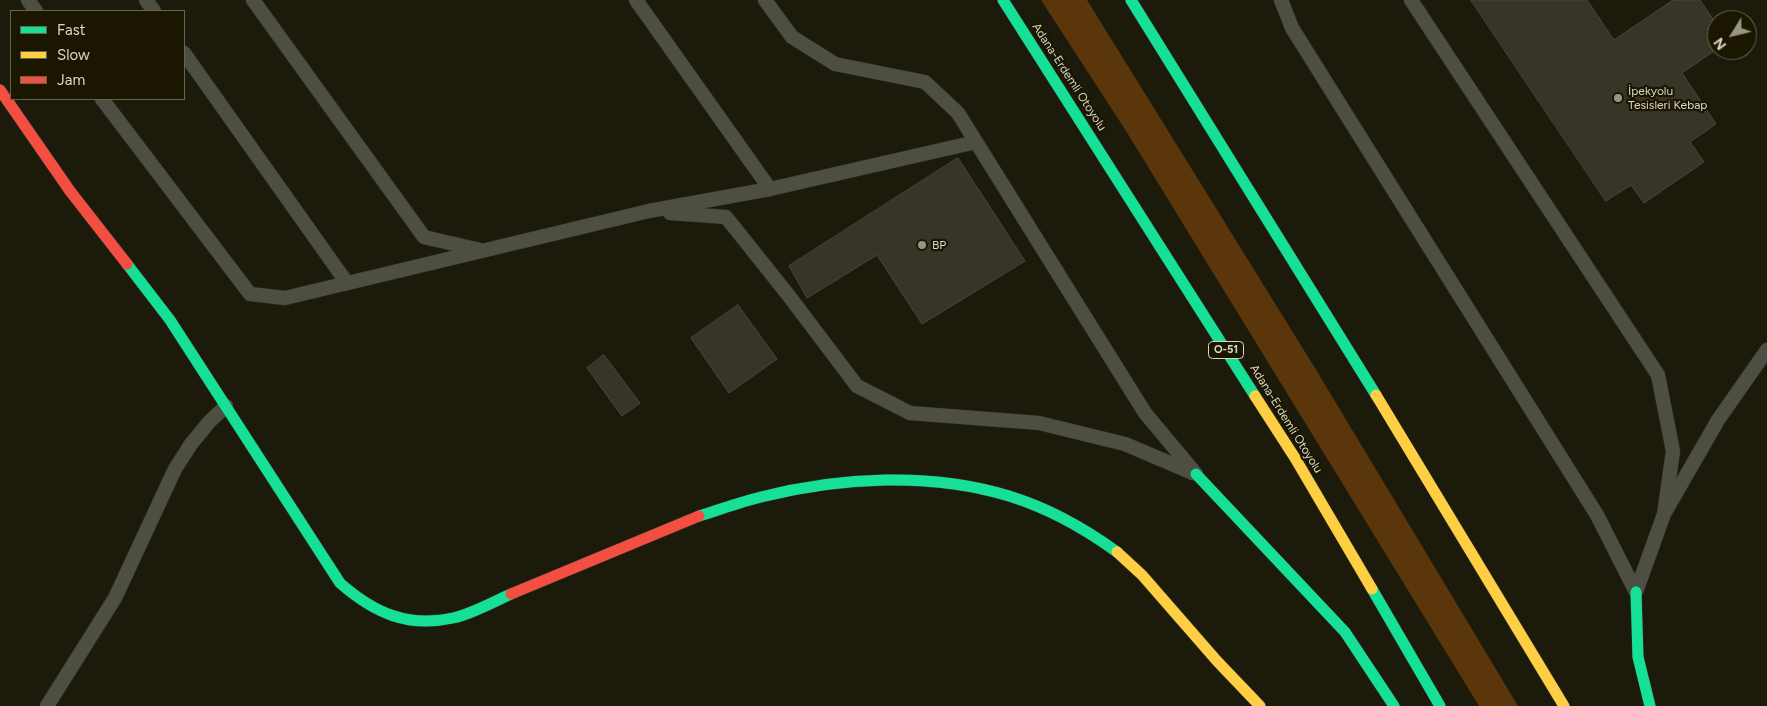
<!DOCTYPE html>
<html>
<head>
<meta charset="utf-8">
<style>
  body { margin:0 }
  #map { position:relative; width:1767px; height:706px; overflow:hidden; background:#1c1a0b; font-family:Figtree,sans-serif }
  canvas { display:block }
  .legend { position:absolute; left:10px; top:10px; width:175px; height:90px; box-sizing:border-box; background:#1a1600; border:1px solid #666450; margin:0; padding:6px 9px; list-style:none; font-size:15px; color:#d9d8c7 }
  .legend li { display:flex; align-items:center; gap:10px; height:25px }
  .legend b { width:25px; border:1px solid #666450 }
  .north { position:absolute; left:1707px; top:10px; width:50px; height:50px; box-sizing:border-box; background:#1a1600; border:1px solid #666450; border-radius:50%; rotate:234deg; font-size:14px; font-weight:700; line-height:20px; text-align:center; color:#d9d8c7 }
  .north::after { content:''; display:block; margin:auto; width:18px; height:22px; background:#979685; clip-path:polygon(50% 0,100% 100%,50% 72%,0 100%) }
</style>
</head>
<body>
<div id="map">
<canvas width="1767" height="706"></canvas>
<ul class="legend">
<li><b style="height:6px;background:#16e098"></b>Fast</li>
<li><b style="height:6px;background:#ffcf43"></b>Slow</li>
<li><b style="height:6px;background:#f24e42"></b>Jam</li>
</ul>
<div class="north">N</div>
</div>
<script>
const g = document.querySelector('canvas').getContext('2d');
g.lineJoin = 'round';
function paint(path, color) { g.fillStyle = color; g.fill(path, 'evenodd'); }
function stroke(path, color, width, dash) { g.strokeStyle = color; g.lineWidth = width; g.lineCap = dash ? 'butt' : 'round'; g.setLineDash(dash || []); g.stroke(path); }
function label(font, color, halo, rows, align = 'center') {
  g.font = font + ' Figtree,sans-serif'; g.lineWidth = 4.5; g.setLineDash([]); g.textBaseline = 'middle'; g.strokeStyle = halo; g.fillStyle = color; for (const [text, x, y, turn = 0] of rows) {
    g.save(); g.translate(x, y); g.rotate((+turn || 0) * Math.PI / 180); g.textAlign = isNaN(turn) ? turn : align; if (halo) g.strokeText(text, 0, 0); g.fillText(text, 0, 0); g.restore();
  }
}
const green = new Path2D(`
  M1041 0H1087L1315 368 1518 706H1479L1126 131Z`);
const building = new Path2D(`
  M1471 0H1587L1614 40 1673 0H1700L1717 25V49L1682 73 1716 124 1690 142 1704 162 1644 203 1631 185 1606 201Z
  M958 158 1025 261 922 324 877 255 807 298 789 266Z
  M738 305 777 359 729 393 691 338Z
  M604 355 640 403 622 416 587 368Z`);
const lane = new Path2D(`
  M28 0 36 11
  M146 0 154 11
  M253 0 424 237 480 250
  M636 0 770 189
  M765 0 792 37 835 64 925 82 958 113 1145 413 1196 474
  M1281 0 1292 28 1597 515 1636 592
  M1411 0 1658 375 1673 451 1664 514
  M184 53 347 283
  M102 99 250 294 285 298 649 211 770 189 976 142
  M670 213 726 217 789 296 857 386 910 413 1039 423 1125 444 1193 473
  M1636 592 1664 514 1718 420 1767 350
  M47 706 115 598 175 469 191 444 210 421 226 406`);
const fast = new Path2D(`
  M1003 0 1255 396
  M1131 0 1376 395
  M127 264 170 320 340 583C374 613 408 628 453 618 472 614 493 602 511 594
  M1196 474 1345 632 1394 706
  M699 516C719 510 740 502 761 497 840 477 931 472 1009 496 1048 508 1084 528 1117 552
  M1372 589 1440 706
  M1636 592 1638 657 1650 706`);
const slow = new Path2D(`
  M1376 395 1564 706
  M1255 396 1295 458 1372 589
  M1117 552 1142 575 1217 661 1260 706`);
const jam = new Path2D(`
  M0 90 70 191 127 264
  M511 594 699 516`);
const markers = [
  [1618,98,5,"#979685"],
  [922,245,5,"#979685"]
];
const shields = [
  [1226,350,35]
];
const shieldNames = [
  ["O-51",1226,350]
];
const streetNames = [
  ["Adana-Erdemli Otoyolu",1069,77,57],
  ["Adana-Erdemli Otoyolu",1286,419,58]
];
const poiNames = [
  ["İpekyolu",1628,91],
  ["Tesisleri Kebap",1628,105],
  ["BP",932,245]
];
paint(green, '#5a360a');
paint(building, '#383427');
stroke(building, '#4a473b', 1);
stroke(lane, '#353427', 15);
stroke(fast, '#353427', 12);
stroke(slow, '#353427', 12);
stroke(jam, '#353427', 12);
stroke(lane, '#4c4f42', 14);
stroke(fast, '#16e098', 11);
stroke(slow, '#ffcf43', 11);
stroke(jam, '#f24e42', 11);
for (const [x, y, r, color] of markers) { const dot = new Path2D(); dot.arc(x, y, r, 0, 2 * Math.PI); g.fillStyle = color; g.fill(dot); stroke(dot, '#1a1600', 2); }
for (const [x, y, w] of shields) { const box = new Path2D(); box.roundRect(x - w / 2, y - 8.5, w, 17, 4); g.fillStyle = '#1a1600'; g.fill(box); stroke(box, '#d9d8c7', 1); }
label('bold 11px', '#d9d8c7', null, shieldNames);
label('12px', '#d9d8c7', '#1a1600', streetNames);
label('12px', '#d9d8c7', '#1a1600', poiNames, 'left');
</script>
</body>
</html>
